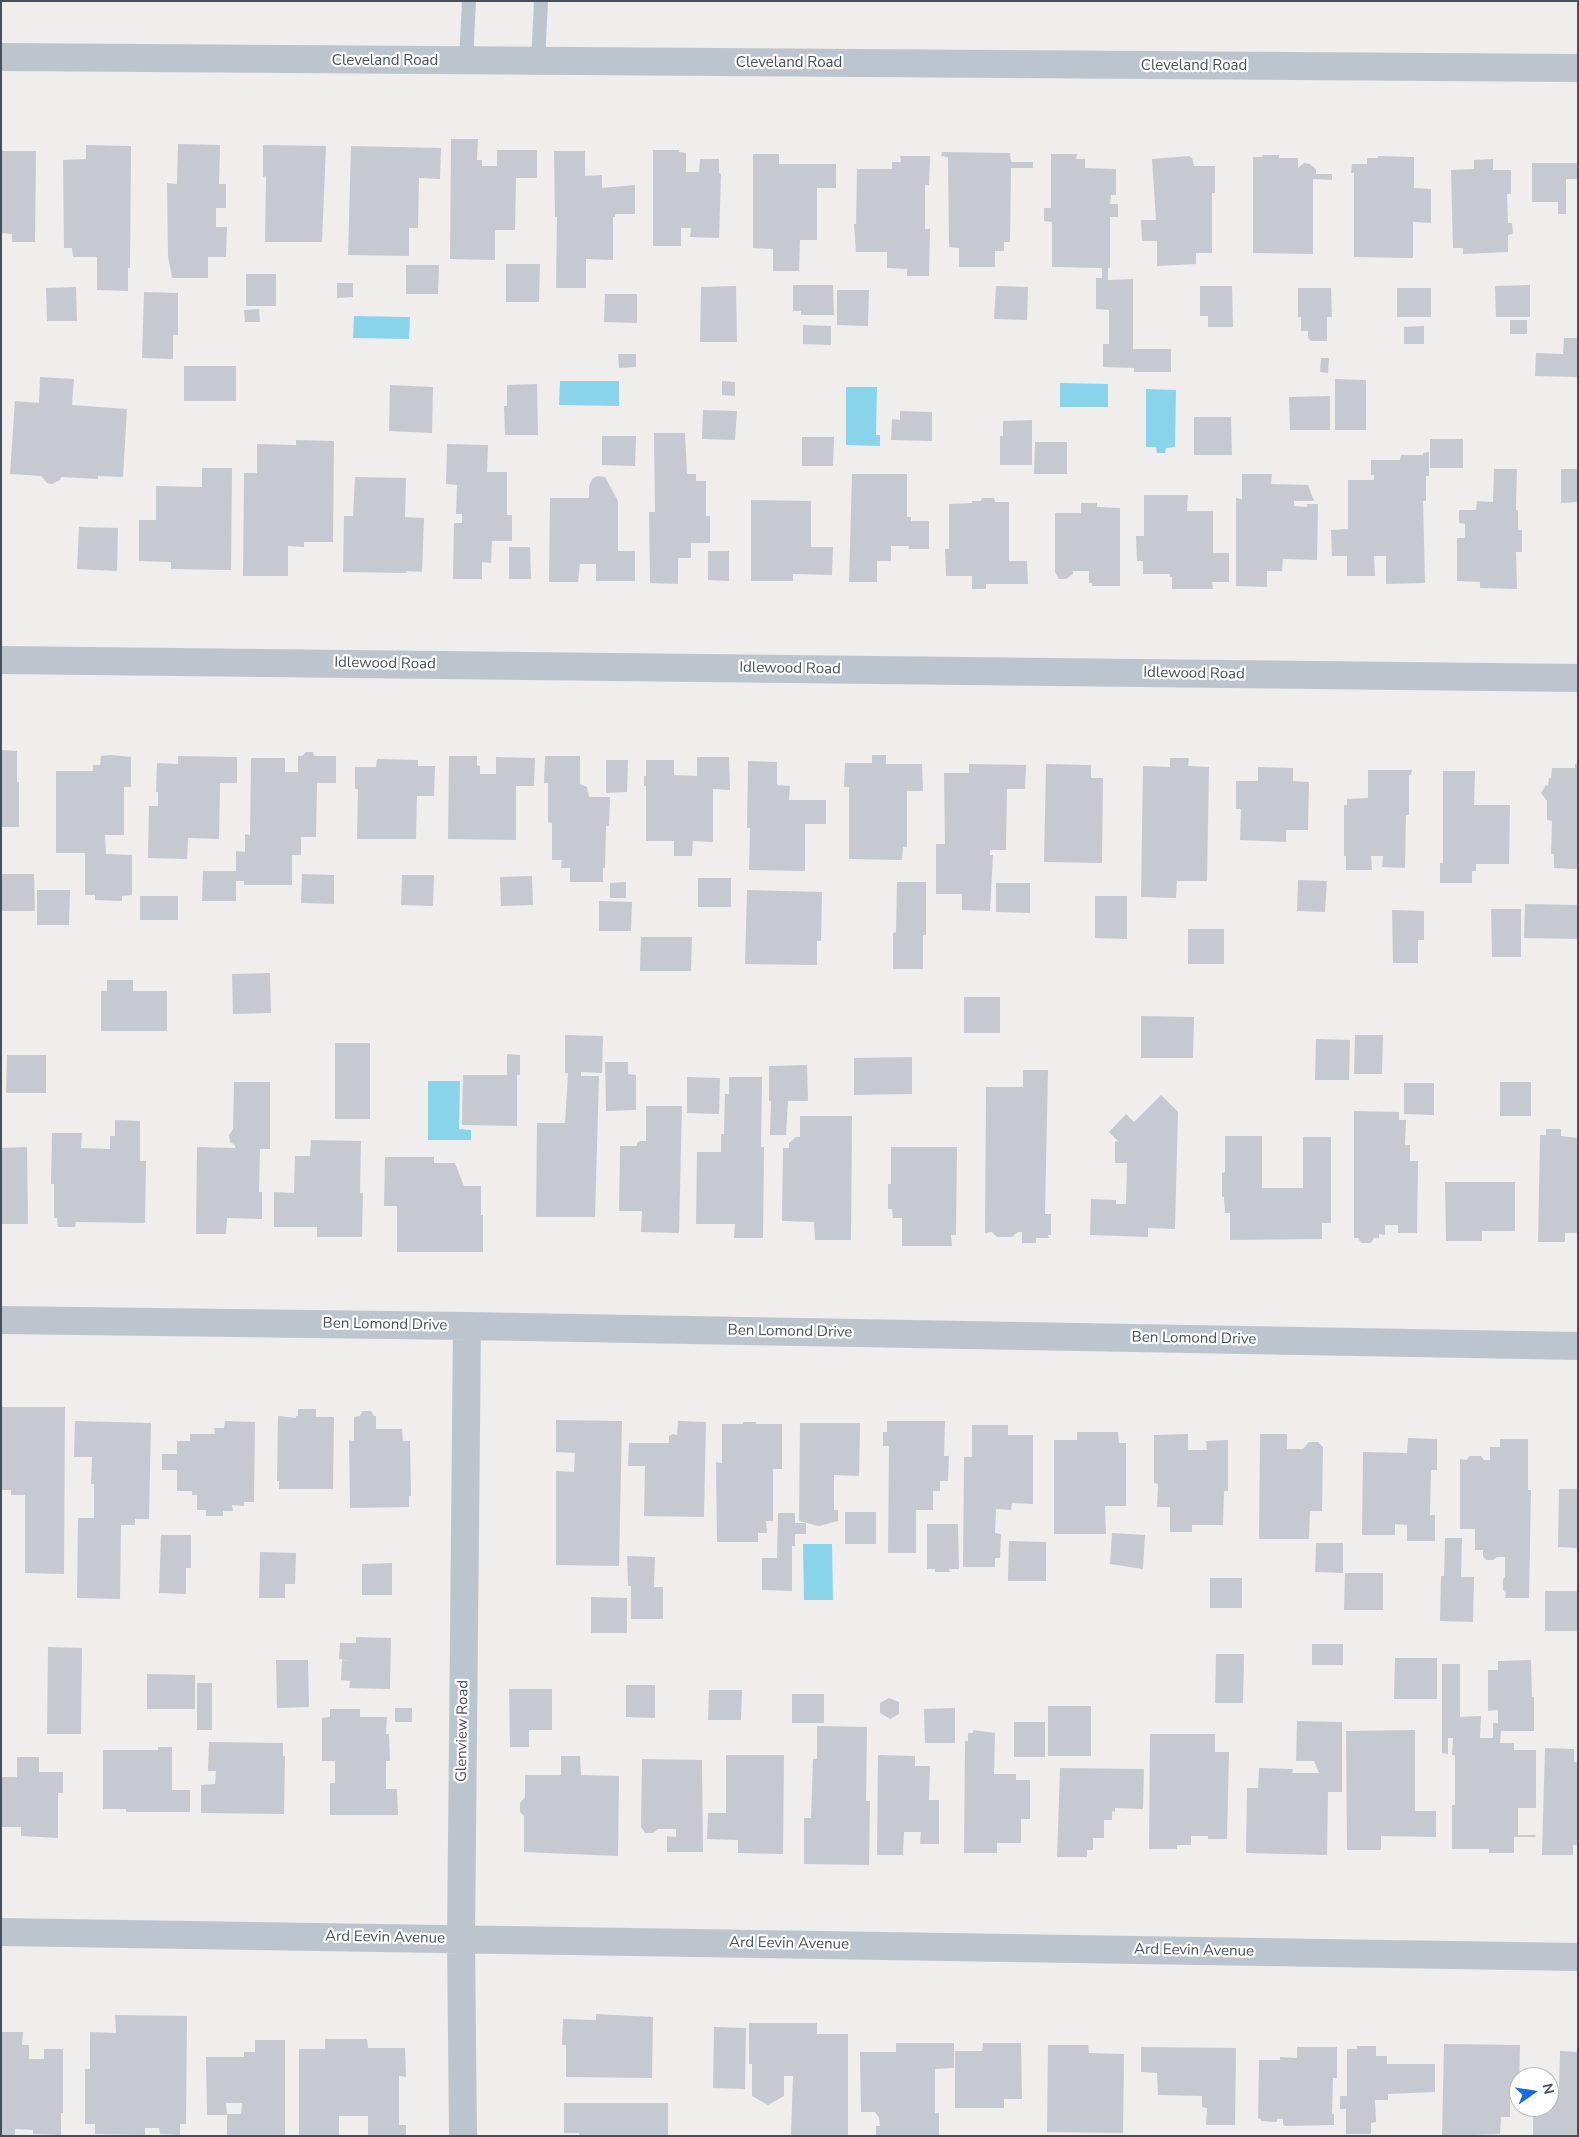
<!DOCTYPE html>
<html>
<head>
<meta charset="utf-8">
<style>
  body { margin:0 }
  #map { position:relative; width:1579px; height:2137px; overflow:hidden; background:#f0eded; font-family:"Nunito Sans",sans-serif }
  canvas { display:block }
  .frame { position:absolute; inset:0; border:2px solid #46505b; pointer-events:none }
  .north { position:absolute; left:1509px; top:2067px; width:50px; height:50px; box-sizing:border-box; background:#fff; border:1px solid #b5b9bd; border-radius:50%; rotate:77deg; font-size:14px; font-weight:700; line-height:20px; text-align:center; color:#46505b }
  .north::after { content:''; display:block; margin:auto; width:18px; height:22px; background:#1a6cdd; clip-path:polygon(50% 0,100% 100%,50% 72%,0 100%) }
</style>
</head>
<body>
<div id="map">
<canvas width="1579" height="2137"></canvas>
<div class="frame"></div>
<div class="north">N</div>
</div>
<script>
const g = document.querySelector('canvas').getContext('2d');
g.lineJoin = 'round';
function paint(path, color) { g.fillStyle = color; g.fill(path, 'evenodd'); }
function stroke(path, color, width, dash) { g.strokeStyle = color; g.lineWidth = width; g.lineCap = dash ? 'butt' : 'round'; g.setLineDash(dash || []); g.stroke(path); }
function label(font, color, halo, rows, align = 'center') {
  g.font = font + ' "Nunito Sans",sans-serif'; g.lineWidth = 4.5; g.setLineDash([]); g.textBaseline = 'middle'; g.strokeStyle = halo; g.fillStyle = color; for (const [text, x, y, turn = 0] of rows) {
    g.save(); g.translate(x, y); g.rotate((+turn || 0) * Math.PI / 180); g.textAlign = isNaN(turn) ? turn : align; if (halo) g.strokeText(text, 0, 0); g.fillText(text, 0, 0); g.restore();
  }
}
const water = new Path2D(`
  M354 316 410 317 409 339 353 338Z
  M560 381H619V406L559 405Z
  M1060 383 1108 384V407H1060Z
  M846 387H877L876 435H880V446L846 445Z
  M1146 389 1176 390 1175 447 1166 448 1165 453H1157L1156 447H1146Z
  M428 1081H460L459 1129 471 1130V1140H428Z
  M803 1544H832L833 1600H804Z`);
const building = new Path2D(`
  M451 139H478L477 160H482V166H497V150H537V178H516L515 230H495V260L450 259Z
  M178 144 220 145 219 184H226V208H216V227H227L226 257H208V278H172L168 256 167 183 177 184Z
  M86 145 131 146 130 268H128V291L97 290V257H73L72 248H64L63 160 86 159Z
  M263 145 326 146 322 242H265L266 176 263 177Z
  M351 146 441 148 440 179 419 178 418 228H409V256L348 255Z
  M653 150H679V152L686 153V172H699L700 159H719V173L721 174 719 238 690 237 691 228H681V246H653Z
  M1 151H36L35 242H12V234L1 233Z
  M554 151H585V176L602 175V188L635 185V214H615V217H613V260L586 259V288H556L557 217H555Z
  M942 152 1010 153 1011 162H1033V168H1011L1010 242H1004V251H995V267H959V248L949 247 948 157 941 156Z
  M753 154H779V164H836V188H817V240H800L799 271H773V249L753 248Z
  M1051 154H1077L1076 159H1085V168L1116 169V195H1111L1110 204H1118V217H1110V268H1108V280L1133 279V349H1171V372H1134V368L1103 367V344H1109V310L1096 309V278H1102V268L1052 267V222L1044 221V208H1051Z
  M1263 155H1279V158H1298V168L1304 163 1310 164 1316 169V174H1332V180L1313 179V254L1253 253V157H1262Z
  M900 156H930L929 185H925V229H930L929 276H907V269L887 268V252H856L854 224H856L857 169H892V162H901Z
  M1189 156 1192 158 1194 166H1215V193H1212V253H1196V264L1157 266V241H1142L1141 220H1156L1152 159Z
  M1378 156 1414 157V188L1431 189V223L1413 222V258L1354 257V173H1351L1352 164H1367V158H1378Z
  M1493 159V170H1511V194H1507L1508 223H1512L1513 234 1508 235V252L1463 254V248H1453L1451 170 1474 169V160Z
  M1532 163H1578V179H1566V214H1558V202H1532Z
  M506 264H540L539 302H506Z
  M406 265H439L438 294H406Z
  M246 274H276V306H246Z
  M337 283H353V297L337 298Z
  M793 285H833L834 315H801V311H793Z
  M1530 285V317H1496L1495 286Z
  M736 286 737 342H700L701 287Z
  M996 286 1028 287 1027 320 994 319Z
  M1200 286H1232L1233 327H1208V316H1200Z
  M76 287 77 321H47L46 288Z
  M1298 288H1331L1332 317H1327V341H1311L1308 338V331H1301V317H1298Z
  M1397 288H1431V317H1397Z
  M837 290H869L868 326 837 325Z
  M144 292 178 293V335H173V359L142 358Z
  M605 294H637V323L604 322Z
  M259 309 260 322H245L244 310Z
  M1510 320H1527V334H1510Z
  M803 325 831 326V345L803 344Z
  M1424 326V344H1404V327Z
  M1564 338H1578V377L1535 376 1536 353 1563 354Z
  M618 354H636V367L619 368Z
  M1321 358H1329L1328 373 1320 372Z
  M184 366H236V401H184Z
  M40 377 74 379 72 405 127 409 123 477 98 476V479L61 477 60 480 52 484 47 483 41 476 10 474 15 401 39 403Z
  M1335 379 1366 380V430H1335Z
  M722 381 735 382V396L722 395Z
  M537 384 538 435H505L504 406H507V385Z
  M390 385 433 387 432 433 389 431Z
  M1330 396V430H1290L1289 397Z
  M703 410 737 411 735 440 702 439Z
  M900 411 932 412V441L891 440 892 419 900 420Z
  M1194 417H1231L1232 455H1194Z
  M1032 420V465H1000V436H1003V421Z
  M654 433H685L687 474H696V481H706V516H710V543H691V558H678V584L650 583 649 512H655Z
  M602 436H636L635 466 602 465Z
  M802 437H834L833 466H802Z
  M1430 439H1463V468H1430Z
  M296 440 334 441 333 542H304V547L288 546V576H243L244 473H257V444L296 445Z
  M1035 442H1067V474H1034Z
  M447 444 488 445 487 472H507V515H512V541H492L491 563 482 562V579H453L454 523H462V514H456L457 485 446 484Z
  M1429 452V476H1426V501H1423L1425 583 1386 584V556H1374L1375 576H1347V556H1332L1331 530 1348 529V480H1374V475H1371V460H1400L1401 455H1423V453Z
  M202 468H232L231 570 171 569V562L139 561V520H156V486L202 487Z
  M1494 469H1517L1516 510H1518V530H1522V552H1516L1517 589 1480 588V582L1457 581V538H1465V524L1459 523V510H1476L1477 501 1493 502Z
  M1561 469H1578V502L1561 503Z
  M852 474H907V517H911V521H929V549H909V546H891V561H877V582H849Z
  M1242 474H1272L1271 484 1308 485 1314 501H1294V506L1307 507V504H1318L1317 560 1283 559 1282 571H1267V587L1236 586V498L1242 499Z
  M597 476 605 477 618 501V551H635V581H596V564H580L578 582H549L550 498H589V486L592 479Z
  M355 477 406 478 405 517 424 518 422 572 406 571 407 573 343 572 344 516H353Z
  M1144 495H1188L1187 511H1213V553H1229V582H1212L1213 589H1172V577H1170V574H1143V561H1137L1136 536H1144Z
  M982 498H994L995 502H1009V561H1027L1028 584H986V589H972V576H946L945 549H949V504L972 503V501H981Z
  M751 500 811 501V547H833L832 575 793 574V581H751Z
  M1081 503H1097V507L1120 508V586H1092V583H1089V571H1073V574L1066 579H1059L1055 572V513H1081Z
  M79 527 118 528 117 571 77 569Z
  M509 547H530L531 579H509Z
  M708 551H729V581L708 580Z
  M1 750 17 751V782H19V827H1Z
  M306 752H313L314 756H336V783H317L316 837H301V855H292V885H244V881H236V901H202L203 871H236V851L245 852V834L250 835 251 758H285V772H298V756H302Z
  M111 755 131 757V787H124V835H105L106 854 132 855V895L122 896V901L95 900V895H85V853H56V771H93V765H100L101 756Z
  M872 755H886V764H922L923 791H907V847H903L902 860 849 859V787H844L845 763H872Z
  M178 756 237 757V783H220L219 839 188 838 187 859 148 858 149 806H158V792H156L157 763 178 764Z
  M449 756H477V765L480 766V774H496V757L535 758 534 786H516V840L448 839Z
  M545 756H580V784L587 787 589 797H610L609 826H606L605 868H603V882H570V868H561L562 860H552V823L548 822V783H544Z
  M697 757H729L730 790 713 789V842L693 841 692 856H674V841H646V786H644V776H646V760H674V775L697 776Z
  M1170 758H1189L1188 766 1209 767 1207 881H1177L1176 898 1141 897 1143 766 1170 767Z
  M377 759 418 760V766H435L434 796H417L416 839H357L358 789H355V767H376Z
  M606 760H628L627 792 606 793Z
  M748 761 777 762V785L790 786 789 800H826V824H805V871L749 870 750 828H747Z
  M969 764 1026 765 1025 789H1007L1006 850H990V855H993L990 911 962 910V894H936V844H945L944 773H969Z
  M1046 764 1091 765V778H1103L1102 863 1044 862Z
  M1575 764H1578L1577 869 1554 868V854H1551L1552 821 1547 820V801L1541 793 1546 785 1548 786 1549 778H1551L1552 768H1575Z
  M1258 767 1293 768V781L1309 782 1308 830H1286V842L1240 840 1241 809H1236V781H1258Z
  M1368 770H1412L1411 775H1409V815H1406L1405 868 1382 867 1383 856H1371L1372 870H1346V856H1344V805H1347V799L1368 798Z
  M1443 771H1475L1474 805H1510L1509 864H1476V871H1472V883H1440V863H1443Z
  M1 874H34L35 911H1Z
  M302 874 334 875V904L301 903Z
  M402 875H434L433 906 401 905Z
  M532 876 533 905 501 906 500 877Z
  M698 878H731V907H698Z
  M1298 880 1327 881 1325 912 1297 911Z
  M626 882V898H610V883Z
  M897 882H926V935H923V969H893V933L896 932Z
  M996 883H1030V913L996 912Z
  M37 890H70L69 925H37Z
  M747 890 822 892 821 941H817V965L745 964Z
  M140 896H178V920H140Z
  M1095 896H1127V939L1095 938Z
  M599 901 632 902 631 931H599Z
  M1525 904 1578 905V939L1524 938Z
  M1491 909H1521V957H1492Z
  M1392 910 1424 911V940H1418V963H1393Z
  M1188 929H1224V964H1188Z
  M641 937H692L691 971H640Z
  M270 973 271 1013 233 1014 232 974Z
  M107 980H133V991H167V1031H101V991H107Z
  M964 997H1000V1033H964Z
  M1141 1016 1194 1017 1193 1058H1141Z
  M565 1035 603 1036 602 1073 581 1072V1076H599L595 1217H536L537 1123H565L568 1073H565Z
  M1355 1035H1383L1382 1074H1354Z
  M1316 1039 1350 1040 1349 1080H1315Z
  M335 1043H370V1119H335Z
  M507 1054 520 1055V1075H517V1126L462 1125 463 1075H507Z
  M7 1055H46V1093H6Z
  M912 1057V1094L854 1095V1058Z
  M605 1062H628V1074L636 1075V1110L606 1111Z
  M807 1065 808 1101H788L786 1135H770L771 1101H769V1066Z
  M1023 1070H1048L1045 1214H1051V1235H1048L1049 1238H1036V1243H1022V1232H1018L1012 1237H997L992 1232 985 1233 986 1087H1023Z
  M687 1077 720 1078 719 1114 687 1113Z
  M729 1077H762L761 1147H764L763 1238H734L735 1224H696L697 1152H721V1134H724L725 1094H729Z
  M234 1082H270V1149H260L259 1192H262V1219L227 1218 226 1234H196L197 1147 235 1148V1145L230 1142 229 1135 233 1129Z
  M1500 1082H1531V1116H1500Z
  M1404 1083H1434V1115L1404 1114Z
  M1161 1095 1178 1112 1175 1229 1148 1228V1237L1090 1235 1091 1199 1116 1200V1204H1126L1127 1163H1115V1141L1119 1142 1109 1132 1126 1114 1134 1122Z
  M646 1106H682L679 1233 641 1232 642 1211H619L620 1146H637V1143L640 1141H646Z
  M1354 1111 1399 1112V1120H1406L1405 1145H1410V1161H1418L1417 1233H1398V1225H1385V1235L1379 1234V1238H1374L1371 1243H1361L1358 1238H1354Z
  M800 1116H852L851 1240H815L814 1222 782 1221 783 1148H789V1143L796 1137H800Z
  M115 1120 140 1121V1161H146L145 1223 76 1222 75 1227H58L57 1218H54V1184H51L52 1133H82L81 1148 110 1149V1136H115Z
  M1546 1129H1561V1136L1578 1138V1233H1565V1242H1538L1540 1135H1546Z
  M1225 1136H1262V1188H1303V1137H1331V1223H1322V1239L1230 1240V1213H1225L1224 1197H1222V1173L1225 1172Z
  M311 1140 361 1141 360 1193H363L362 1237H317V1227H274V1192L294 1193 295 1156H310Z
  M27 1147 28 1224H1V1148Z
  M891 1147H957L956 1235H951L952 1246H902V1218H893L892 1209H888V1184H891Z
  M385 1157H434V1163H455L464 1186H481V1215H483V1252H397V1206H384Z
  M1445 1182H1515V1231H1482V1241H1446Z
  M1 1407H65L64 1574 25 1573V1495H11V1490H1Z
  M298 1409H316V1417H334L333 1489H279V1481H277L278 1416 296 1418V1416H298Z
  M362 1411H371L374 1416H376V1429H402L403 1441H410L411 1496H409V1507L350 1508 349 1440 354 1441V1417L360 1416Z
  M556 1420 622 1421 619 1566 556 1565V1471L574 1472 575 1453 556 1452Z
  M75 1421 151 1423 149 1519H135V1525H121L120 1599 77 1598 78 1518H94V1484H91L92 1457H74Z
  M225 1421 255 1422 254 1502H244V1506L232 1505 233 1511H223V1516H206V1510H197V1495H192V1491H177V1470H162V1454H177V1441H190V1434H215L214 1428H224Z
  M678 1421 706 1422 704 1517 644 1516 645 1466H628L629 1443H669V1436L673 1434 677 1435Z
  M887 1421H945L944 1456H949L948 1481H940V1491H933V1510H916V1553H888L889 1446H883V1432H887Z
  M743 1422H756V1424H782V1469H773V1521H766L767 1533H758V1542H717L716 1462 722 1463V1424H743Z
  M800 1423H860L859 1476 834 1475V1510H838V1521L819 1526 799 1521Z
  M972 1425H1008V1435H1033V1504L1012 1503 1011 1510 996 1509 995 1533 1001 1534 1000 1558H995V1567H963L964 1457H972Z
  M1077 1432H1118L1119 1443H1126V1506H1105L1106 1534H1054V1440H1077Z
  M1188 1434V1450H1207L1206 1441 1228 1440V1491H1224L1223 1525H1192V1532H1170V1507H1157L1158 1484 1154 1483V1435Z
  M1260 1434H1287V1449H1303L1309 1442H1318L1323 1447 1322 1511H1310L1309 1539H1259Z
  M1408 1438 1437 1439V1470H1431L1430 1515H1435V1541H1407V1525L1395 1524V1535H1362L1363 1452 1407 1453Z
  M1500 1439H1528V1490H1531L1529 1598H1505L1506 1593 1503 1590V1579L1505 1577V1557H1497L1493 1560H1486L1483 1556V1550H1475V1529H1460V1459L1466 1460 1470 1456H1481L1484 1460H1490V1447H1500Z
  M1559 1489H1578V1548L1558 1547Z
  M845 1512H876V1544H845Z
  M778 1513H795V1523H806V1534H795V1546H792V1591L762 1590V1558H777Z
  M927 1524H958L959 1569H949L950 1572H935V1569H927Z
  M1112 1533 1145 1535 1143 1569 1110 1564Z
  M161 1535H191V1568H186V1594L159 1593Z
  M1445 1538H1462L1461 1577H1474L1473 1622 1440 1621 1441 1576H1444Z
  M1009 1541 1046 1542V1581H1008Z
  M1316 1543H1343V1573L1315 1572Z
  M260 1552 296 1553 295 1584H285V1598H259Z
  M627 1556 655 1557 654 1587H663V1619H631V1586H628Z
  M392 1563V1595H362V1564Z
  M1345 1573H1383V1610H1344Z
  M1210 1578H1242V1608H1210Z
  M1545 1591H1578V1631H1545Z
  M591 1597 627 1598V1633H591Z
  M356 1637 391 1638 390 1689 349 1688 350 1681 341 1680 342 1660 352 1661 339 1659 340 1643H356Z
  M1312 1644H1343V1665H1312Z
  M48 1647 82 1648 81 1734H47Z
  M1216 1654H1244L1243 1703H1215Z
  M1395 1658H1437V1699H1394Z
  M276 1660H308L309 1707 277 1708Z
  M1531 1660 1532 1697H1534V1731H1501L1500 1743H1514V1750H1536V1808H1518V1835H1535L1536 1837H1514V1853H1489V1849H1452V1805H1455V1755H1452L1453 1738H1448V1754L1442 1753V1664H1460V1717L1481 1716 1480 1738H1493V1723H1498V1710L1488 1711V1670H1498V1661Z
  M147 1674 195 1675V1709H147Z
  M197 1683H212V1730H197Z
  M626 1685H655V1718L626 1717Z
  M509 1689H552V1730H529V1747H510Z
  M709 1690H742L741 1720H708Z
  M792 1694H824V1723H792Z
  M889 1698 899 1702V1714L890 1719 880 1713V1703Z
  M1048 1706H1091V1756H1048Z
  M395 1708H412V1722H395Z
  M955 1708V1743H925L924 1709Z
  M330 1709H360V1717H387L386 1734H389L390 1761H386V1789H397L398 1815H330V1783H335V1761H322V1718L330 1717Z
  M1297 1721 1342 1722V1792H1328L1327 1855 1246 1853 1247 1788H1258L1259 1768 1293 1769 1292 1773H1319L1314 1761H1296Z
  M1014 1722H1045V1757H1014Z
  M817 1726 867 1727 866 1801H870L869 1865 804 1864V1818H811L813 1759H817Z
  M973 1730 995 1733 994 1774H1016V1780H1030V1819H1021V1843H997V1853H964L965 1741H968V1733H973Z
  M1415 1730V1811H1436V1837L1381 1836V1850H1347L1346 1731Z
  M1150 1734H1215V1752H1229L1227 1839H1208V1836H1191V1845H1177V1849H1149Z
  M209 1742 283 1743V1756H285L284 1814 201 1813V1785L215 1784 216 1771H208Z
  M158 1747H172V1790H190V1812H126V1809H103V1750H158Z
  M1545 1748 1574 1749V1762H1578V1845H1573V1855H1542Z
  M726 1755H784L783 1854 738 1853V1840L707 1839 708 1813H726Z
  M878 1755 915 1756V1766H930L929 1800H939V1844H920L921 1832H904L903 1855H877Z
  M561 1756H580L581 1775 619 1776 618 1856 524 1852V1816L520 1812V1803L525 1797V1775H561Z
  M17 1757H39V1772H63V1793H58V1838L21 1836V1827H1V1777H17Z
  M642 1759 702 1760 703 1852H667V1836L676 1837V1829H658L653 1833H645L641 1827Z
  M1060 1768 1144 1769 1143 1809 1115 1808V1812L1112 1811V1820H1104V1838H1093V1850H1087V1857H1057Z
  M596 2014 653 2017 652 2078 566 2077V2045H562L563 2019 596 2020Z
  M115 2015 187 2016 186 2124H180V2135L160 2134 159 2128H145V2135L95 2134V2124H85V2069H90V2032L116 2033Z
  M749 2023H817V2034H848V2136H791L793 2076H784V2096L768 2105 752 2096V2064H749Z
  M714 2027 746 2028 745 2089 713 2088Z
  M1 2032H23L22 2045H29V2059H44V2049H63V2113H61V2135L33 2134V2130L15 2129V2136H1Z
  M325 2039H367L368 2048H405L406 2077 399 2076V2125H406V2136H368V2116H339V2136H299V2049H325Z
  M255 2040H285V2136H227V2114H241L242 2103H226L227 2115H207L206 2057H244V2052H255Z
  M896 2043H954V2068L935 2069V2113H939V2136H876V2126H880L879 2118 875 2112H861L860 2052H896Z
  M983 2043H1021L1022 2099H1004V2108H955V2051H982Z
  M1444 2044 1520 2045 1519 2090 1510 2089V2117H1501L1500 2134 1442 2136Z
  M1048 2045H1088L1089 2053 1124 2054 1123 2133 1047 2132Z
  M1357 2046H1376V2056H1387V2064H1435V2092L1388 2094V2100H1375L1376 2122 1371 2123V2134H1346V2109H1340V2096H1347V2049H1357Z
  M1141 2047 1236 2048 1235 2125H1206L1207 2108 1202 2107V2096L1158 2095 1157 2073 1141 2072Z
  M1297 2047H1337V2078H1333L1332 2114H1334V2125L1285 2126 1283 2124V2119H1277V2122L1261 2121V2119L1258 2118 1259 2060H1280V2057L1297 2058Z
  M1560 2051 1578 2052V2136H1533V2107H1549V2089H1559Z
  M564 2103H668V2136H579V2133H564Z`);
const service = new Path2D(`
  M466 61 469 1
  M538 62 541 1`);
const minor = new Path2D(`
  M1 57 1578 68
  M1 660 1578 678
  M1 1320 467 1326 1578 1346
  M1 1932 1578 1957
  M463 2136 461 1939 467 1326`);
const streetNames = [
  ["Cleveland Road",385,61],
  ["Cleveland Road",789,63],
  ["Cleveland Road",1194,66],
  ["Idlewood Road",385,664,1],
  ["Idlewood Road",790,669,1],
  ["Idlewood Road",1194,674,1],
  ["Ben Lomond Drive",385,1325,1],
  ["Ben Lomond Drive",790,1332,1],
  ["Ben Lomond Drive",1194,1339,1],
  ["Glenview Road",463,1731,-89],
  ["Ard Eevin Avenue",385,1938,1],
  ["Ard Eevin Avenue",789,1944,1],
  ["Ard Eevin Avenue",1194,1951,1]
];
paint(water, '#89d4eb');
paint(building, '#c7c9d0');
stroke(service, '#bcc5cd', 14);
stroke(minor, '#bcc5cd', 28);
label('15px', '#46505b', '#fff', streetNames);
</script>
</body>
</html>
